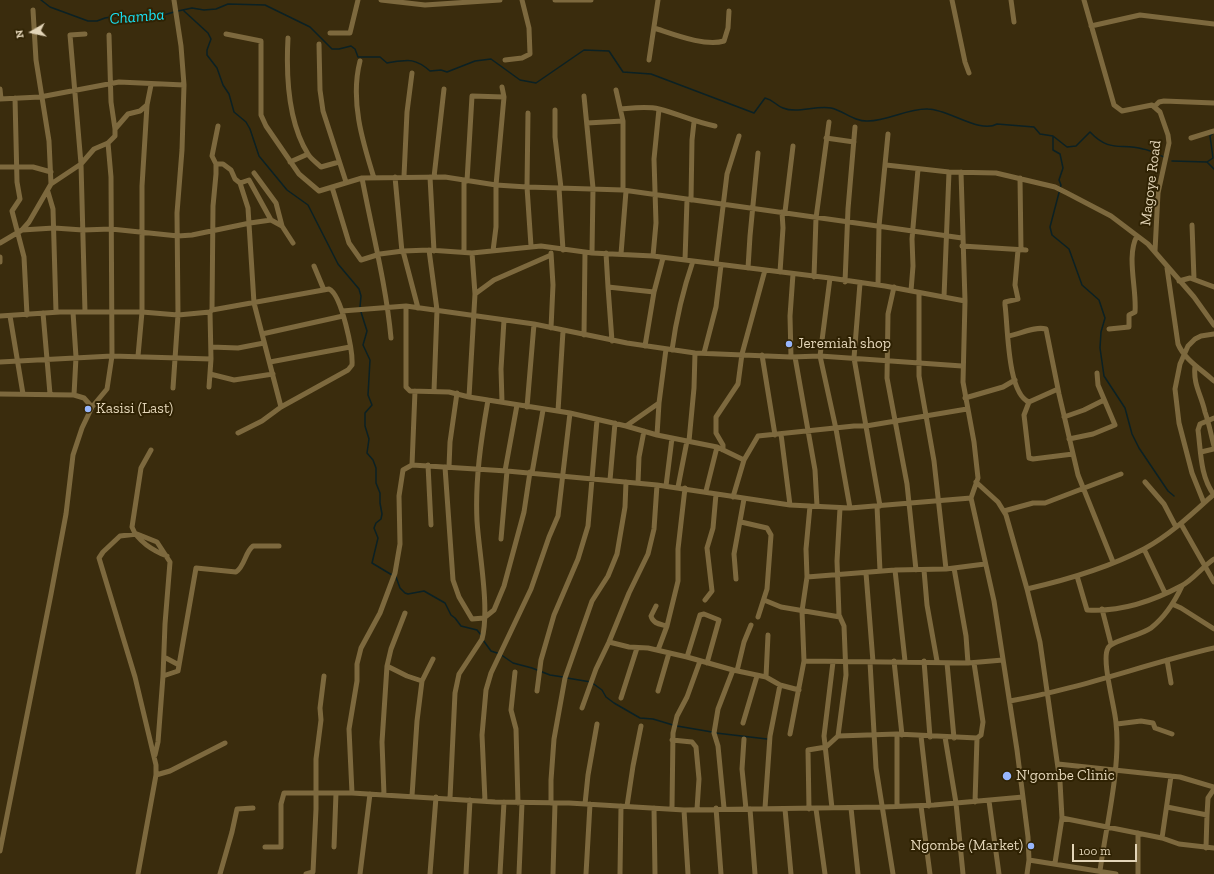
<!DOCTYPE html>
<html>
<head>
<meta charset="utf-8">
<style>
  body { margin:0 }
  #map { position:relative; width:1214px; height:874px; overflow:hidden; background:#3a2c0d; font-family:"Zilla Slab",serif }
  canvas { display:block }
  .north { position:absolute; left:12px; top:12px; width:40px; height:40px; -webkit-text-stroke:3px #2f2203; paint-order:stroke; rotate:261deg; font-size:11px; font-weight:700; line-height:16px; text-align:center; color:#e3d5b8 }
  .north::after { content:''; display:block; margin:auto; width:14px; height:18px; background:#e3d5b8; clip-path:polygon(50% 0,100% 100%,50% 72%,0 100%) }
  .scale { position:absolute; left:1072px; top:844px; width:65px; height:18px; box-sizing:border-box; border:2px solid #e3d5b8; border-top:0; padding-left:5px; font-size:12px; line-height:14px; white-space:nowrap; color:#e3d5b8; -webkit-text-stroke:3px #2f2203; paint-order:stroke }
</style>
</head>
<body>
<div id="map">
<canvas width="1214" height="874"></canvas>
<div class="north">N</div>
<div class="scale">100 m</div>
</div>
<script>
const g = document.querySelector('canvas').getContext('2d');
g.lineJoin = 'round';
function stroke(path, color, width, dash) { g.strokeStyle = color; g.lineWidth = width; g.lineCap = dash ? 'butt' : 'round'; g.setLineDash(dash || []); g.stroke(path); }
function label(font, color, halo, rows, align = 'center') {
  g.font = font + ' "Zilla Slab",serif'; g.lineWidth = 4; g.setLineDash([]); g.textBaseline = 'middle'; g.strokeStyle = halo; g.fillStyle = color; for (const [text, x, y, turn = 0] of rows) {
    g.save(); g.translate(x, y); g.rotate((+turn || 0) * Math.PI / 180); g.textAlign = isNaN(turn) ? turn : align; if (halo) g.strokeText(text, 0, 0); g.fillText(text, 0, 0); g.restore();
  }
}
const stream = new Path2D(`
  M41 0 50 7 88 21H97L105 18 123 15 150 19 174 12
  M178 11 192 8 204 10 216 9 228 4 265 5 310 27 332 49H339L351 46 355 49 358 57H380L387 63C407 60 414 57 430 71L441 70 447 72 475 61 491 59 520 80 536 83 584 50 609 51 623 72 651 74 754 113 765 98C774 100 775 105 783 108 797 114 816 105 831 108 844 111 855 122 868 121 888 121 908 108 928 109 948 109 980 134 997 124L1034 127 1040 134 1053 136 1067 147 1076 146 1090 132C1110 153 1120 143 1143 149 1150 150 1157 154 1164 157
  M184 11 208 33 211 39 207 50V55L217 68 223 85 229 94 234 112 246 122 250 129 259 156 287 190 308 205 338 264 359 289 361 296 360 307
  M1053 137V150L1060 154 1063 168 1059 180 1061 185 1050 227 1052 235 1069 249 1082 285 1099 300 1105 318 1101 332 1100 348 1104 376 1125 408 1132 434 1139 448 1168 491 1174 496
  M1172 161 1207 162 1214 169
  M1207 162 1213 158 1210 136 1212 134
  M361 312 367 331 363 345 370 360 368 395 372 405 365 413V426L369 439 367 453 373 460 376 468V483L380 493V503L382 514 381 519 376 523 374 528 378 538 372 563 392 575
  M396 577 400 588 405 593 408 594 424 591 445 603 451 615 455 618 461 626 477 630 481 635
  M483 640 491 651 500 654 513 663 532 668 550 675 563 677
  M567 678 591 682 602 690 606 697 614 703 640 718 653 719 673 725
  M677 726 712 732
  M716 733 767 739`);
const minor = new Path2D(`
  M174 0 181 46 184 85
  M381 0 425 5 500 0
  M555 0H591
  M952 0 965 62 969 73
  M1011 0 1014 22
  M1084 0 1114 105 1122 111 1152 105 1160 112 1168 135 1169 143 1158 193 1155 251
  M1091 26 1140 15 1214 24
  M654 28C673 34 705 47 724 41L728 28 729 11
  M330 33H350L358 0
  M226 34 261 41V115L266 126 299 174 319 191 362 178 445 177 496 185 527 187 623 190 962 238
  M109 35 111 102 115 129
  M288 38C286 75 288 122 308 154 311 159 317 163 321 167L339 162
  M319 44 320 90 323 111 346 182
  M505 60 522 58 530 54 529 28 522 0
  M649 60 658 0
  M360 61C350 100 362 140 374 178
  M0 89 1 99
  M616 90 623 121V190
  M584 96 593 188 592 253
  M15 98 17 182 20 199 12 211 24 257 27 315
  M0 99 40 97 119 82 184 85 182 150 177 213 178 315 173 388
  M1154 107 1159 102 1164 101 1214 103
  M621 109C633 108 647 106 659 109 679 114 694 122 715 126
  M555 110V137L561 188
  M528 113 527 187 531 246
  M587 123 623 121
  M826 138 854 142
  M1191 138 1214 131
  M290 162 308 154
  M216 164H223L231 170 235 179 240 183 248 208 254 303 281 407
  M886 165 949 172 996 173 1055 187 1067 193 1111 216 1148 244 1194 297 1214 325
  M0 167H33L51 172
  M961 172 965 301 963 382 974 442 978 478 971 498 994 601 1017 750 1028 837 1029 860 1027 874
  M254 173 276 203 282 226
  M404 176 407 112 412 73
  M395 177 402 252
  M430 177 434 251
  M434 177 444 89
  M362 178C372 231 386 284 391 338
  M1020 178 1021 250
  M464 180V252
  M467 181 472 96 504 97
  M240 183 249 180 271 220
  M51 184 81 164 94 149 108 143 115 136V129L128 114 140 111 147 105
  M332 187 349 243 361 260 380 254 403 251 429 250 472 253 541 246 592 253 653 256 830 278 885 286 965 301
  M559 188 563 250
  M48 192 53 209 56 312
  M691 200 692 140 694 122
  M785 212 793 146
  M1192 225 1194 279
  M22 230 54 228 83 230 111 229 178 236 192 235 250 223 271 220 282 226 293 243
  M0 243 22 230 29 222 51 184 49 141 36 60 33 10
  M962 246 1026 250
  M429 250 437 310 434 391
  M1018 250 1015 285 1018 299 1005 302V305C1008 326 1007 393 1029 402L1058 389
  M403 251 418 308
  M493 251 496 227V185L504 97 502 87
  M472 253 475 294
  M606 253 608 287 654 292
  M621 254 626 191
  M653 256 656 223 654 159 659 109
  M0 257V262
  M685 260 687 200
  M716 264 727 174 739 136
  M314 266 324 290
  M748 268 750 236 758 153
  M1167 268 1178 344C1184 359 1202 370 1214 381
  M780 272 783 228 782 212
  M814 277 816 218 829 122
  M830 278 820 356 836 429 850 508
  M1179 281 1190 278 1214 287
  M845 282 848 209 855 127
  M860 283 854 358 880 506
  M878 285 879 226 888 134
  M608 287 612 341
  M894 287 888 314 887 378 907 484 916 570
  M911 291 913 266 912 239 918 169
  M919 293V376L934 461 946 569
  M944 297 949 172
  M406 306V387L410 391 449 392 469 397 570 413 626 426 659 403 666 349
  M212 310 329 289C342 295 353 352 352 365L348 370 281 407 262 421 238 433
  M342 311 406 306 534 324 627 343 695 353 791 357 820 356 962 366
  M73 312 76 357 74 395
  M85 312 81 164 70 35 85 34
  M43 313 50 394
  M0 316 60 312H142L178 315 210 312
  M10 316 23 394
  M551 328 553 285 551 253
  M1109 329 1129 327V315L1135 312C1137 289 1126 256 1137 236
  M262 334 343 316
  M584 335 585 252
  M1008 336C1020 334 1035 326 1046 329L1059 394 1078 475 1113 562
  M645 346 654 292 663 258
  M211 347 238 348 264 343
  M672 350C676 320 683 290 693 261
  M704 353 716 307 721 265
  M762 355 775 435
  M138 356 142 312V186L147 105 151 85
  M791 357 790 316 793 274
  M795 357 815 470 817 506
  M0 362 112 356 211 359 210 312 212 310 213 206 216 174V164L212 156 218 126
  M270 362 350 347
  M1195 366C1193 385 1201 394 1205 412 1209 423 1211 435 1214 446
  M210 374 234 380 273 374
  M209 387 211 359
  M0 394 74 395 84 398 92 407 82 428 73 455 66 514 51 594 0 851
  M469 397 475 294 494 280 551 255
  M965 398 1003 387 1015 380
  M502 402 501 369 504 320
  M1029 402 1024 415 1029 458 1033 459 1073 454
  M92 407 107 389 112 356 111 177 108 143
  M527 407 534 324
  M558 411 563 331
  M1064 417 1084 410 1104 400
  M1214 418 1200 424 1198 430C1201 452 1200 476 1214 495
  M626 426 657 435 717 447 744 460
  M781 434 790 505
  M657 435 659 403
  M1069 439 1093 434 1115 425 1098 385 1097 373
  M689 441 694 388 695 353
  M151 450 141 468 132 527C137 541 154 551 167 556
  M723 450V445L716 433V417L738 384 742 354 765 270
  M1201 452 1214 449
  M412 465 415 391
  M428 465 431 525
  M445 467 453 580 459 597 472 619 484 618 494 610 504 586 524 512 530 472
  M449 467 450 442 457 393
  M505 471 517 405
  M532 473 543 410
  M610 480 615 423
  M976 482 998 502 1006 515 1027 589 1040 642 1060 782 1062 818 1055 863
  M1145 482 1164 504 1176 527
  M638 483 639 457 644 431
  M666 486 672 438
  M678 487 687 441
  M706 491 717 447
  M733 497 744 460 758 436 854 426H866L967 409
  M1204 503 1192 473 1179 423 1175 389 1180 364 1188 346 1195 339 1201 336 1214 334
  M877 506 880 571
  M1004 511 1033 503H1045L1121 474
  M741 522 767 528 771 535 767 589 758 617
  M1181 524 1214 582
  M501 539 507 471
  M1144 549 1165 593
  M954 568 966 636 968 663
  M895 570 905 661
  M924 570 927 605 937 661
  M866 573 873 662
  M1077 576 1087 610C1119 612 1153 601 1181 586 1192 581 1203 566 1214 559
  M807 577 895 570 946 569 985 564
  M736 579 734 554 744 499
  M1027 589C1066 580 1108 568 1144 549 1170 535 1192 514 1214 494
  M705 600 712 591 707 548 713 528 716 494
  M764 600 781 607 840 617
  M1172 604 1181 608 1214 629
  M656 606 651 616C653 624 660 624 667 626
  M1102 609 1111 644
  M609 642 629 647 648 648 687 657 733 670 766 677 780 685 799 690
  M658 650 667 626 678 581V549L685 488
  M164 657 179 665
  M687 657 700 615 704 614 719 620 707 663
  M1167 660 1171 683
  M804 661 968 663 1003 660
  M894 661 902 735
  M924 661 930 737
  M870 662 876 768 893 874
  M947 663 954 738
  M387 666 407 676 422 681
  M737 671 744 642 751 625
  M515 672 511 710 516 729 518 803
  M163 676 178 671 196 568 236 572C245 566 245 552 253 546H279
  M766 677 768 635
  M537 691 541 660 554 615 578 559 588 526 597 420
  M658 691 669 653
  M621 698 637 648
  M1010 701C1079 689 1145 664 1214 648
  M582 708 596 669 609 642 629 593 648 554 654 529 657 485
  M743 723 757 676
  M1117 724 1141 721 1153 723 1155 728 1172 734
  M790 734 804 661 802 611 807 577 806 549 810 506
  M838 736 897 734
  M921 736 929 806
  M945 737 956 803 963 874
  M744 739 742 769 746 809
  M672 740 692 742 696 747 699 779 697 809
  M1058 764 1180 777 1214 787
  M156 775 170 771 225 743
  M352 793 349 729 357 681V664L361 648 380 613 395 573 400 544 399 496 403 470 412 465 507 471 657 485 790 505 850 508 971 498
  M384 795 382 742 387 666 391 649 405 613
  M412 796 417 721 422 681 433 659
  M450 798 455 693 459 674 482 639C490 609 479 553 477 521 475 480 481 440 488 400
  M485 801 482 735 486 690 491 673 531 589 549 537 558 516 570 413
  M989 801 999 874
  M975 802 977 738
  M551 803V780L554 739 565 678 592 601 608 576 617 554 625 507 626 482
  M585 804 588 775 597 724
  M627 806 633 766 641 726
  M897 806V734L977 738 981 735 983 722 974 663
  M921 806 930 874
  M1167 807 1207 815 1206 848
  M654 808 655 874
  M672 808 673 733 677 716 687 697 700 661
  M716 808 721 874
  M724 808 718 746 714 733 718 709 733 670
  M765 808 770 736 780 685
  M832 808 824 736 833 662
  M851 808 858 874
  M750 809 755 874
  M785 809 791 874
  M809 809 808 750 826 747 838 736 846 675 844 626 839 615 837 561 840 508
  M816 809 825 874
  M684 810 688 874
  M1207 815 1208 798 1214 789
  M1062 818 1162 838 1179 844 1214 848
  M1162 838 1171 776
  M265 847H281V804L284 793H352L495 802 569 803 684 810 883 807 934 805 1023 797
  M334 847 336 793
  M1029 860 1116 874
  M1100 871C1106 826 1121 767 1116 723 1115 707 1101 660 1108 648 1111 641 1142 635 1151 628 1165 617 1175 601 1182 586
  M138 874 156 775V765L135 677 99 558 103 552 120 536 137 534 157 542 170 562 165 624 163 676 158 742 155 755
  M220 874 232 832 237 809 253 808
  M306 874 313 872 316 809V759L321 720 320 708 324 676
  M360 874 370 794
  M430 874 436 797
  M466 874 470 800
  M500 874 504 802
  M519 874 522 803
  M553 874 555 803
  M586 874 590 804
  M620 874 621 806
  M1138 874V833`);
const markers = [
  [789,344,4,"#97b6fd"],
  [88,409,4,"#97b6fd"],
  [1007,776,5,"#97b6fd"],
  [1031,846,4,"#97b6fd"]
];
const streetNames = [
  ["Magoye Road",1151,183,-83]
];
const poiNames = [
  ["Jeremiah shop",797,344],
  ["Kasisi (Last)",96,409],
  ["N'gombe Clinic",1016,776],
  ["Ngombe (Market)",1023,846,"right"]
];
const waterNames = [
  ["Chamba",137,17,-5]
];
stroke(stream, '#0b2124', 1.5);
stroke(minor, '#7d693e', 5);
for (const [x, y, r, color] of markers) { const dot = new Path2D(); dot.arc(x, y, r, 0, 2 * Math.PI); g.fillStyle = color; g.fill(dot); stroke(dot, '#2f2203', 1.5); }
label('15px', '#e3d5b8', '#2f2203', streetNames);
label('15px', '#e3d5b8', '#2f2203', poiNames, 'left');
label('italic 16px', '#19e2f5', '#2f2203', waterNames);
</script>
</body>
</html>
